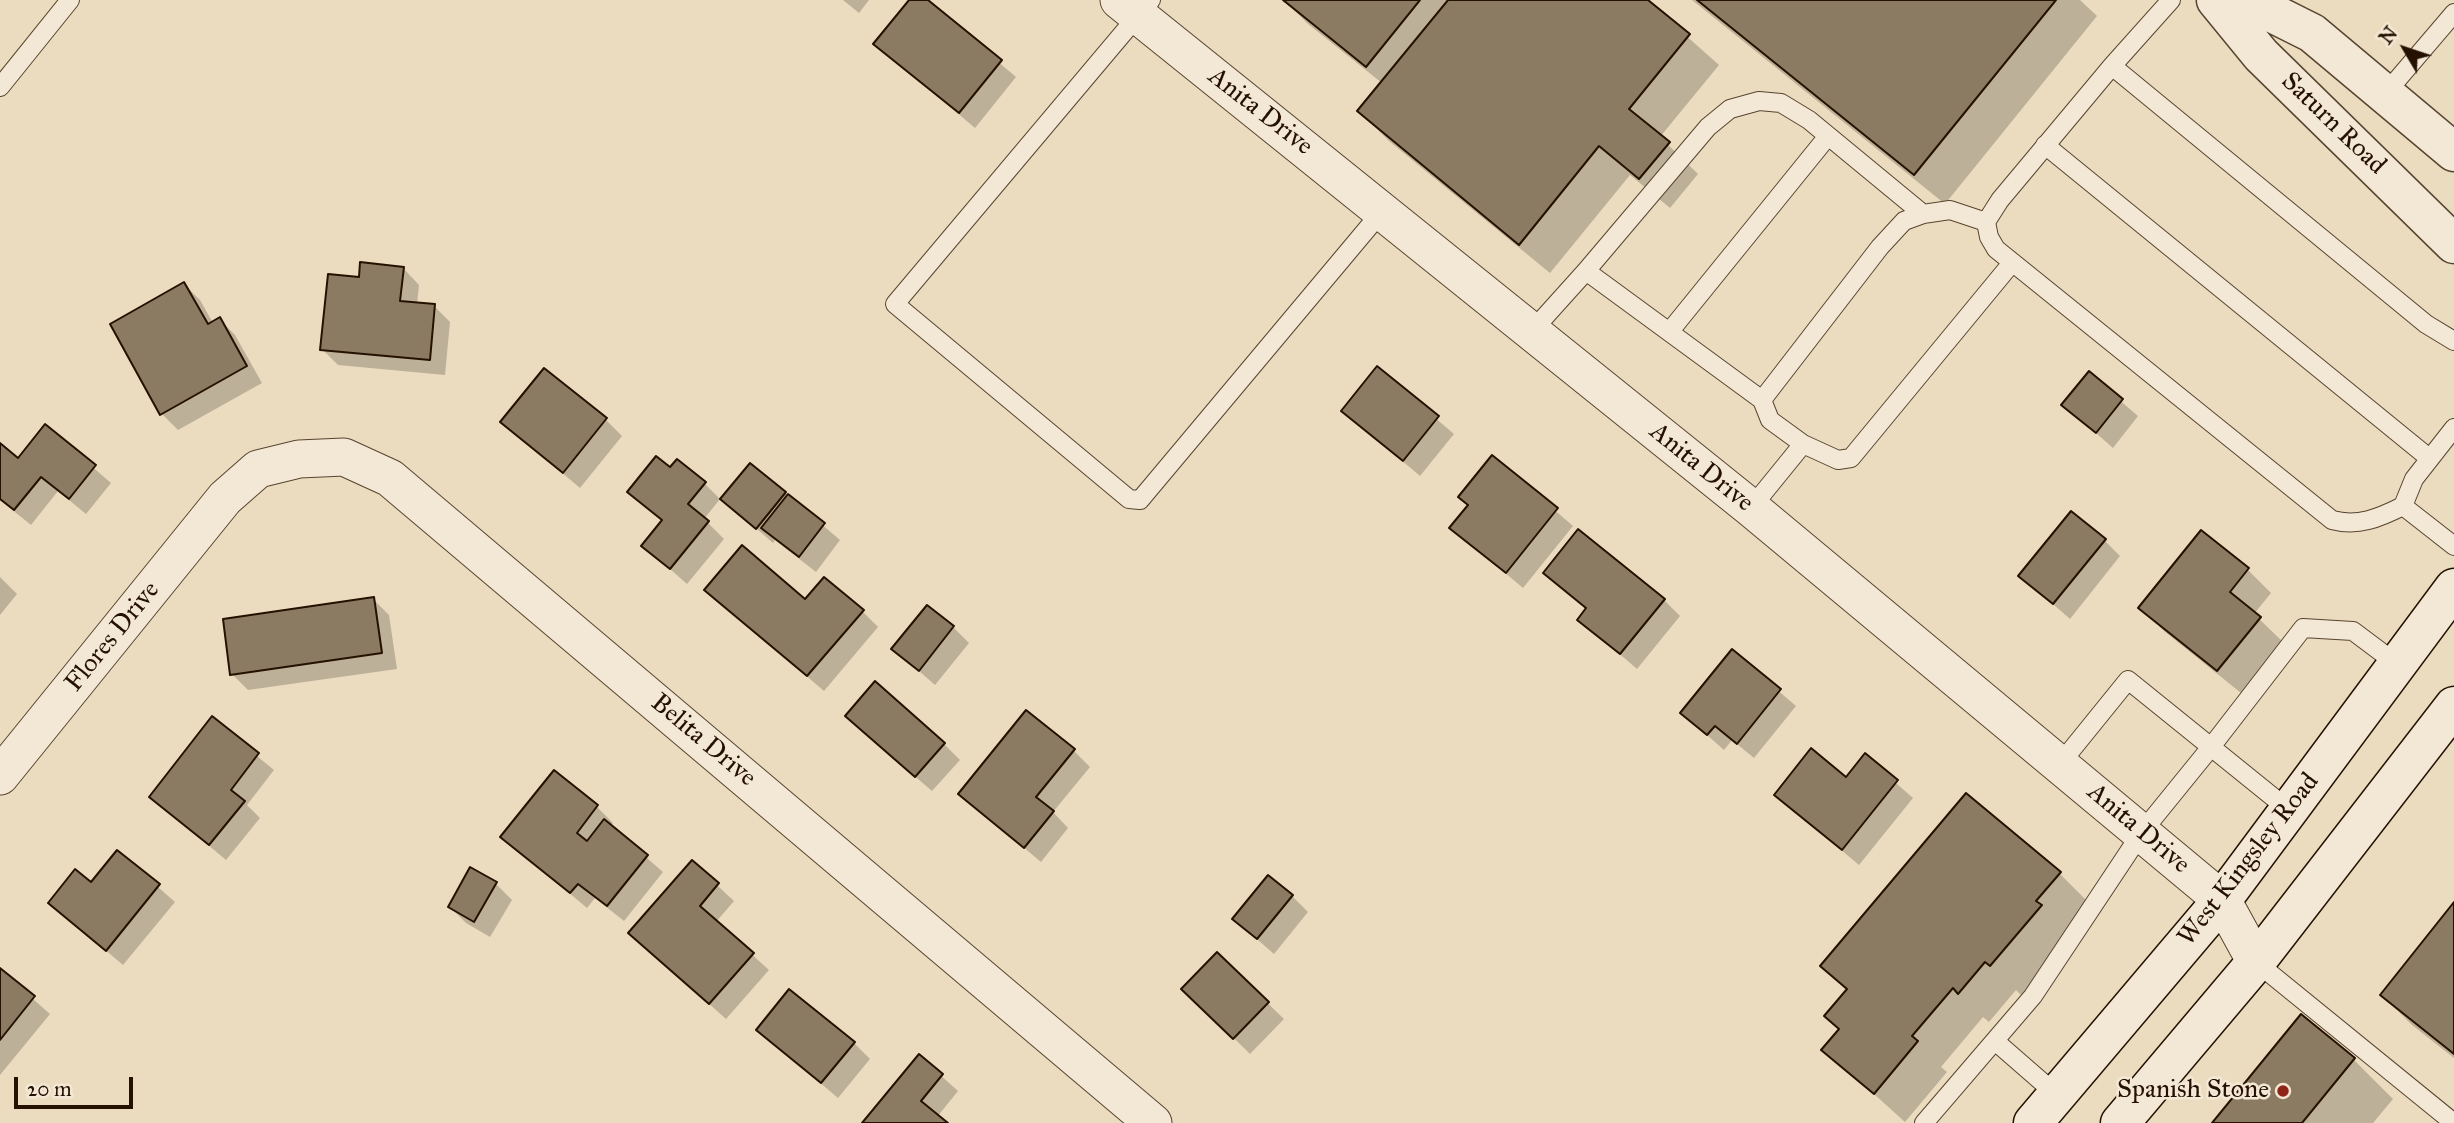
<!DOCTYPE html>
<html>
<head>
<meta charset="utf-8">
<style>
  body { margin:0 }
  #map { position:relative; width:2454px; height:1123px; overflow:hidden; background:#ecdcbf; font-family:"IM FELL Great Primer",serif }
  canvas { display:block }
  .north { position:absolute; left:2370px; top:14px; width:70px; height:70px; -webkit-text-stroke:5px #f3e8d5; paint-order:stroke; rotate:309deg; font-size:19px; font-weight:700; line-height:28px; text-align:center; color:#251100 }
  .north::after { content:''; display:block; margin:auto; width:24px; height:32px; background:#251100; clip-path:polygon(50% 0,100% 100%,50% 72%,0 100%) }
  .scale { position:absolute; left:14px; top:1077px; width:119px; height:32px; box-sizing:border-box; border:4px solid #251100; border-top:0; padding-left:9px; font-size:21px; line-height:24px; white-space:nowrap; color:#251100; -webkit-text-stroke:5px #f3e8d5; paint-order:stroke }
</style>
</head>
<body>
<div id="map">
<canvas width="2454" height="1123"></canvas>
<div class="north">N</div>
<div class="scale">20 m</div>
</div>
<script>
const g = document.querySelector('canvas').getContext('2d');
g.lineJoin = 'round';
function paint(path, color) { g.fillStyle = color; g.fill(path, 'evenodd'); }
function stroke(path, color, width, dash) { g.strokeStyle = color; g.lineWidth = width; g.lineCap = dash ? 'butt' : 'round'; g.setLineDash(dash || []); g.stroke(path); }
function label(font, color, halo, rows, align = 'center') {
  g.font = font + ' "IM FELL Great Primer",serif'; g.lineWidth = 5; g.setLineDash([]); g.textBaseline = 'middle'; g.strokeStyle = halo; g.fillStyle = color; for (const [text, x, y, turn = 0] of rows) {
    g.save(); g.translate(x, y); g.rotate((+turn || 0) * Math.PI / 180); g.textAlign = isNaN(turn) ? turn : align; if (halo) g.strokeText(text, 0, 0); g.fillText(text, 0, 0); g.restore();
  }
}
const shadow = new Path2D(`
  M843 0H869L859 13Z
  M911 0H925L1016 77 975 128 876 44Z
  M1284 0H1646L1719 65 1660 137 1698 174 1670 208 1630 175 1550 273 1389 141 1359 111 1382 83 1308 24Z
  M1692 0H2080L2097 16 1945 204Z
  M403 268 419 285 417 305 434 306 450 322 445 375 338 365 322 349 360 279Z
  M184 284 200 300 213 323 219 319 235 335 262 383 178 430 162 414 112 324Z
  M1378 369 1454 434 1420 476 1343 411Z
  M2089 374 2138 416 2113 448 2064 405Z
  M606 420 622 436 580 488 502 422Z
  M46 427 111 483 86 514 58 491 31 525 0 500V446L18 460Z
  M1493 457 1573 526 1523 588 1452 528 1470 506Z
  M671 469 704 483 720 499 704 519 724 539 687 584 644 546 663 522 629 492Z
  M785 493 840 540 816 572 775 540 773 543 723 499Z
  M2104 540 2120 556 2070 619 2021 576Z
  M2247 569 2271 593 2254 614 2283 642 2241 693 2164 631 2141 608Z
  M1545 573 1664 600 1680 616 1637 669 1579 619 1587 610Z
  M0 577 17 594 0 615Z
  M706 590 862 611 878 627 824 691Z
  M373 599 389 615 397 669 248 690 232 674Z
  M953 627 969 643 935 685 894 649Z
  M1732 651 1796 706 1754 758 1732 740 1724 750 1682 713Z
  M212 719 274 770 247 805 260 818 226 860 151 797Z
  M863 732 944 744 960 760 932 791Z
  M1074 751 1090 767 1053 812 1068 828 1041 862 960 794Z
  M1865 756 1913 798 1859 865 1776 795 1847 779Z
  M555 773 597 807 613 823 610 826 663 872 624 921 595 898 587 908 503 837Z
  M1966 795 2060 874 2089 903 2070 937 2021 995 2016 990 1989 1022 1983 1017 1941 1067 1947 1072 1905 1122 1824 1049 1840 1030 1826 1016 1847 991 1822 966Z
  M118 852 175 902 123 965 50 903 91 885Z
  M692 862 734 901 716 922 769 970 726 1019 630 933Z
  M496 884 512 900 490 937 466 923 450 907Z
  M1292 896 1308 912 1274 954 1234 919Z
  M2454 905V1058L2412 1025 2382 995Z
  M1217 954 1284 1019 1250 1054 1184 989Z
  M0 970 50 1014 0 1075Z
  M2301 1016 2354 1060 2393 1099 2373 1123H2214Z
  M758 1030 854 1043 870 1059 838 1098Z
  M919 1056 958 1091 937 1117 945 1123H865Z`);
const building = new Path2D(`
  M909 0H928L1002 60 959 113 873 44Z
  M1283 0H1420L1366 67Z
  M1448 0H1648L1690 34 1629 109 1670 142 1639 179 1599 146 1519 245 1357 111Z
  M1697 0H2056L1914 175Z
  M360 262 404 267 400 301 435 304 430 360 320 350 328 274 359 277Z
  M184 282 208 324 220 317 247 366 160 415 110 324Z
  M1377 366 1439 416 1403 461 1341 411Z
  M544 368 607 418 563 473 500 422Z
  M2089 371 2123 399 2096 433 2061 405Z
  M45 424 96 465 69 499 41 477 14 510 0 499V443L18 458Z
  M1492 455 1558 508 1506 573 1449 528 1468 505 1458 497Z
  M656 456 670 467 677 459 706 482 688 504 709 521 670 569 641 546 662 520 627 492Z
  M750 463 786 492 756 529 720 499Z
  M788 494 825 523 799 557 761 528Z
  M2071 511 2106 539 2053 604 2018 576Z
  M1578 529 1665 599 1620 654 1577 620 1586 608 1543 573Z
  M2201 530 2249 568 2230 592 2261 617 2217 671 2138 608Z
  M742 545 805 599 824 577 864 610 807 676 704 590Z
  M374 597 382 653 230 675 223 619Z
  M927 605 954 626 919 671 891 649Z
  M1732 649 1781 689 1737 744 1715 726 1707 735 1680 713Z
  M875 681 945 743 915 777 845 716Z
  M1026 710 1075 749 1036 797 1054 811 1024 848 958 794Z
  M212 716 259 753 231 790 245 801 209 845 149 797Z
  M1811 748 1846 777 1865 753 1898 780 1842 850 1774 795Z
  M554 770 598 805 577 833 587 841 604 819 648 855 607 906 578 884 570 893 500 837Z
  M1966 793 2061 872 2036 901 2042 905 1990 966 1985 962 1958 994 1953 988 1912 1036 1918 1041 1874 1094 1821 1050 1839 1029 1824 1016 1847 989 1820 966Z
  M117 850 160 884 106 951 48 903 75 869 91 882Z
  M692 860 719 883 700 906 754 953 709 1004 628 933Z
  M470 867 497 882 474 922 448 907Z
  M1268 875 1293 895 1257 939 1232 919Z
  M2454 902V1054L2380 995Z
  M1217 952 1269 1002 1233 1039 1181 989Z
  M0 968 35 996 0 1040Z
  M789 989 855 1042 821 1083 756 1030Z
  M2301 1014 2355 1058 2302 1123H2212Z
  M919 1054 943 1074 921 1101 948 1123H862Z`);
const service = new Path2D(`
  M1151 0 895 304 1129 499 1140 500 1383 210
  M2171 0 2112 66 2426 324 2454 341
  M2112 66 2000 200 1986 222 1989 237 1996 249 2332 520C2358 527 2379 518 2403 506
  M0 87 70 0
  M2385 94 2454 13
  M2045 145 2429 458
  M1586 271 1708 127 1730 109 1759 101 1781 103 1809 120 1923 214
  M1532 331 1586 271 1762 400
  M1670 331 1828 136
  M2454 428 2414 479 2403 506 2454 546
  M1803 444 1770 420 1762 400 1880 247 1904 221 1923 214 1950 210 1986 222
  M1751 508 1803 444 1838 460 1851 458 2011 264
  M2289 810 2211 747 2303 628 2353 631 2397 664
  M2256 962 2454 1123
  M1995 1041 2057 1095
  M1924 1123 2033 996 2142 832 2211 747 2128 680 2060 764`);
const minor = new Path2D(`
  M1119 0 1751 508 2222 900 2256 962
  M0 776 225 498 258 469 299 459 344 457 390 478 1153 1123`);
const tertiary = new Path2D(`
  M2216 0 2261 55 2454 244
  M2246 0 2312 33 2454 152`);
const secondary = new Path2D(`
  M2033 1123 2222 900 2454 588
  M2120 1123 2256 962 2454 706`);
const markers = [
  [2283,1091,7,"#8f2418"]
];
const streetNames = [
  ["Anita Drive",1260,112,38],
  ["Saturn Road",2333,124,44],
  ["Anita Drive",1701,468,39],
  ["Flores Drive",113,637,-51],
  ["Belita Drive",703,741,40],
  ["Anita Drive",2138,829,40],
  ["West Kingsley Road",2249,860,-52]
];
const poiNames = [
  ["Spanish Stone",2269,1091]
];
paint(shadow, '#0003');
paint(building, '#8c7b63');
stroke(building, '#251100', 2);
stroke(service, '#574430', 20);
stroke(minor, '#574430', 39);
stroke(tertiary, '#574430', 41);
stroke(secondary, '#251100', 41);
stroke(service, '#f3e8d5', 18);
stroke(minor, '#f3e8d5', 37);
stroke(tertiary, '#f3e8d5', 38);
stroke(secondary, '#f3e8d5', 38);
for (const [x, y, r, color] of markers) { const dot = new Path2D(); dot.arc(x, y, r, 0, 2 * Math.PI); g.fillStyle = color; g.fill(dot); stroke(dot, '#f3e8d5', 2.5); }
label('26px', '#251100', '#f3e8d5', streetNames);
label('26px', '#251100', '#f3e8d5', poiNames, 'right');
</script>
</body>
</html>
